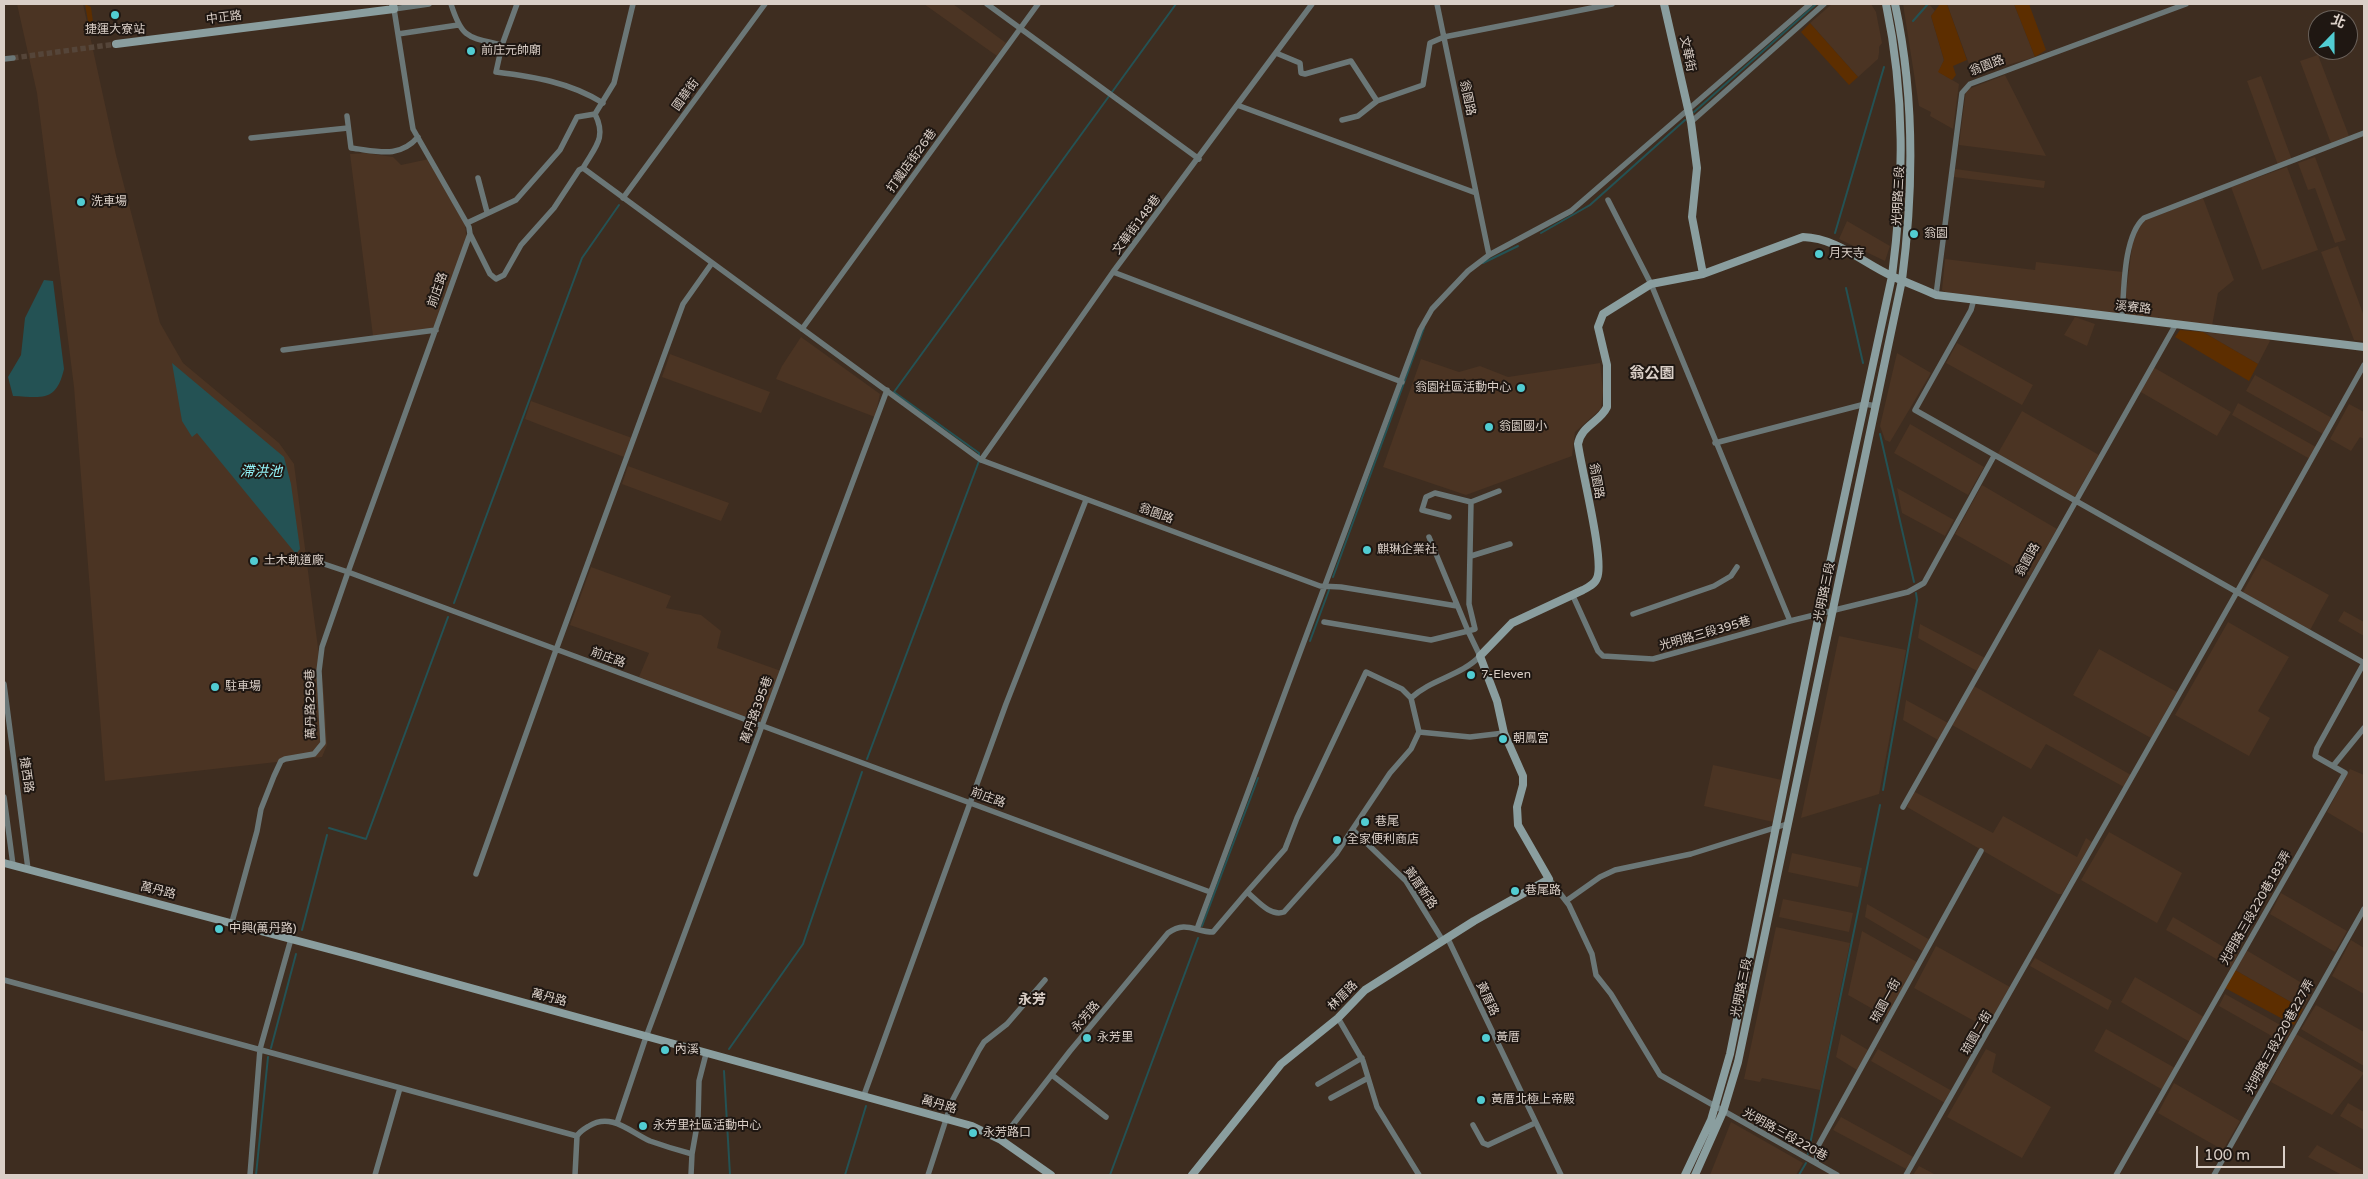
<!DOCTYPE html>
<html>
<head>
<meta charset="utf-8">
<style>
  body { margin:0 }
  #map { position:relative; width:2368px; height:1179px; overflow:hidden; background:#3e2d20; font-family:"Varela Round","Noto Sans TC",sans-serif }
  canvas { display:block }
  .frame { position:absolute; inset:0; border:5px solid #dacfc7; pointer-events:none }
  .north { position:absolute; left:2308px; top:10px; width:50px; height:50px; box-sizing:border-box; background:#1f1712; border:1px solid #6a615a; border-radius:50%; rotate:22deg; font-size:14px; font-weight:700; line-height:20px; text-align:center; color:#dacfc7 }
  .north::after { content:''; display:block; margin:auto; width:18px; height:22px; background:#51ccd2; clip-path:polygon(50% 0,100% 100%,50% 72%,0 100%) }
  .scale { position:absolute; left:2196px; top:1146px; width:89px; height:22px; box-sizing:border-box; border:2px solid #dacfc7; border-top:0; padding-left:6px; font-size:15px; line-height:18px; white-space:nowrap; color:#dacfc7; -webkit-text-stroke:4px #1f1712; paint-order:stroke }
</style>
</head>
<body>
<div id="map">
<canvas width="2368" height="1179"></canvas>
<div class="frame"></div>
<div class="north">北</div>
<div class="scale">100 m</div>
</div>
<script>
const g = document.querySelector('canvas').getContext('2d');
g.lineJoin = 'round';
function paint(path, color) { g.fillStyle = color; g.fill(path, 'evenodd'); }
function stroke(path, color, width, dash) { g.strokeStyle = color; g.lineWidth = width; g.lineCap = dash ? 'butt' : 'round'; g.setLineDash(dash || []); g.stroke(path); }
function label(font, color, halo, rows, align = 'center') {
  g.font = font + ' "Varela Round","Noto Sans TC",sans-serif'; g.lineWidth = 4; g.setLineDash([]); g.textBaseline = 'middle'; g.strokeStyle = halo; g.fillStyle = color; for (const [text, x, y, turn = 0] of rows) {
    g.save(); g.translate(x, y); g.rotate((+turn || 0) * Math.PI / 180); g.textAlign = isNaN(turn) ? turn : align; if (halo) g.strokeText(text, 0, 0); g.fillText(text, 0, 0); g.restore();
  }
}
const built = new Path2D(`
  M17 4H83L116 155 160 323 183 363 279 443 294 464 324 694 327 745 322 757 105 781 74 387 37 93Z
  M924 4H953L1006 43 997 56Z
  M1832 4H1871L1876 12 1882 43 1879 47V53L1878 59 1858 77 1810 23Z
  M1903 4H1929L1935 11 1931 16 1944 60 1939 72 1959 84 1953 129 1930 116 1931 112 1919 106Z
  M1947 4H2014L2035 57 1973 75Z
  M2318 55 2349 136 2332 146 2300 61Z
  M2005 75 2046 156 1959 145 1966 90Z
  M2261 76 2292 160 2278 165 2247 81Z
  M365 153 393 157 401 165 429 159 465 225 467 242 436 328 373 336 350 154Z
  M2315 157 2346 240 2335 243 2315 188 2308 190 2298 163Z
  M2287 167 2318 250 2262 270 2231 187Z
  M1955 169 2045 181 2044 188 1954 177Z
  M2203 198 2234 280 2218 293 2212 326 2126 315 2124 310 2134 231 2138 223Z
  M1847 221 1890 246 1885 261 1839 239Z
  M2338 246 2364 316V341L2354 340 2321 252Z
  M1945 259 2035 270 2036 262 2123 272 2119 311 2117 314 1945 292 1942 290Z
  M2075 317 2095 324 2087 346 2064 335Z
  M2203 332 2268 339 2270 341 2258 364Z
  M801 337 880 394 875 417 776 379 782 366Z
  M1957 343 2033 385 2022 405 1946 363Z
  M1897 353 1931 373 1890 442 1885 440 1880 426Z
  M670 354 770 392 761 413 662 377Z
  M1421 359 1459 372 1480 366 1508 377 1600 363 1603 391 1601 409 1575 432 1572 456 1466 495 1383 467Z
  M2153 367 2231 412 2217 436 2139 391Z
  M2255 375 2332 418 2323 434 2246 391Z
  M531 401 632 438 624 457 525 419Z
  M2238 403 2316 447 2310 459 2232 415Z
  M2349 404 2364 412V439L2360 437 2351 451 2330 439Z
  M2022 411 2099 455 2074 498 1997 455Z
  M1910 424 1984 467 1968 495 1894 453Z
  M628 466 729 503 721 521 622 484Z
  M1982 485 2057 529 2030 576 1955 534Z
  M1897 488 1954 520 1945 536 1902 513Z
  M2262 558 2329 595 2309 632 2243 592Z
  M591 567 671 596 666 608 701 615 721 631 717 648 781 671 763 724 639 677 649 653 570 625Z
  M2344 611 2364 622V636L2338 621Z
  M2228 622 2289 657 2258 711 2270 718 2249 756 2175 715Z
  M1920 624 1985 658 1977 671 1918 638Z
  M1839 636 1906 650 1879 794 1801 818Z
  M2099 649 2177 692 2151 738 2073 695Z
  M1974 686 2131 775 2124 787 2046 744 2031 769 1952 725Z
  M1906 700 1948 723 1938 740 1903 720Z
  M1713 765 1782 780 1773 822 1704 806Z
  M2350 769 2364 775V834L2327 812Z
  M1913 791 1993 833 2003 816 2077 857 2086 838 2092 842 2062 894H2058L1907 807Z
  M2109 832 2182 873 2157 923 2081 880Z
  M1792 853 1862 868 1858 887 1788 872Z
  M2281 893 2347 931 2335 952 2270 914Z
  M1783 899 1853 913 1849 932 1779 917Z
  M1867 904 1930 940 1924 952 1865 917Z
  M2173 917 2237 955 2232 968 2166 930Z
  M1776 927 1850 943 1820 1090 1762 1078 1760 1082 1744 1079Z
  M1862 931 1917 962 1887 1017 1848 995Z
  M2351 940 2364 948V994L2332 976Z
  M1936 946 2010 987 1987 1028 1914 988Z
  M2246 950 2312 989 2303 1009 2235 970Z
  M2035 958 2112 1001 2108 1010 2030 966Z
  M2135 977 2204 1017 2190 1042 2121 1002Z
  M2225 994 2291 1031 2284 1043 2219 1006Z
  M2316 1005 2364 1032V1066L2301 1029Z
  M2106 1029 2175 1068 2163 1090 2094 1051Z
  M1841 1034 1868 1050 1857 1070 1836 1057Z
  M2296 1034 2364 1073 2332 1115 2271 1082Z
  M1878 1049 1952 1091 1945 1103 1871 1061Z
  M1986 1049 1996 1054 1992 1072 2051 1107 2022 1158 1947 1117Z
  M2174 1083 2240 1121 2223 1150 2158 1113Z
  M2348 1103 2364 1112V1130L2340 1116Z
  M1841 1117 1915 1158 1908 1170 1833 1130Z
  M1731 1122 1803 1163 1796 1175H1710Z
  M2317 1145 2364 1171V1175H2342L2308 1157Z
  M1919 1166 1936 1175H1913Z`);
const green = new Path2D(`
  M85 4 91 7 93 22 89 27Z
  M1940 4H1947L1967 60 1953 66 1956 75 1952 80 1938 72 1944 60 1931 16Z
  M2014 4H2029L2046 50 2035 57Z
  M1810 23 1858 77 1849 85 1801 32Z
  M2180 330 2203 332 2258 364 2249 381 2175 337Z
  M2235 970 2303 1009 2294 1025 2225 988Z`);
const water = new Path2D(`
  M44 280 53 281 64 369C56 403 42 397 13 396L8 377 21 355 25 318Z
  M172 363 284 457 291 484 300 549 296 554 197 433 192 437 182 421Z`);
const stream = new Path2D(`
  M1913 21 1928 4
  M1694 112 1816 4
  M1541 233 1590 205 1685 120
  M1835 233 1884 67
  M1483 263 1518 246
  M1846 288 1863 363
  M1880 434 1914 582
  M979 456V453L894 392 1176 4
  M1333 577 1424 328
  M454 603 582 258 619 205
  M1310 641 1329 590
  M867 759 979 461
  M1883 790 1917 600 1916 593
  M329 828 366 839 448 617
  M1202 926 1258 778
  M302 930 327 835
  M271 1048 296 954
  M729 1049 803 944 862 772
  M724 1071 730 1175
  M1808 1154 1880 805
  M256 1175 268 1057
  M845 1175 866 1106
  M1110 1175 1198 938
  M1799 1175 1806 1163`);
const streetTunnel = new Path2D(`
  M13 58 116 44`);
const street = new Path2D(`
  M429 4 394 9 411 117 413 129 469 227 470 234 348 572 1210 892
  M451 4C462 39 468 37 502 45
  M517 4 502 45 496 72C535 77 569 82 603 103
  M987 4 1199 159
  M1437 4 1489 255
  M398 34 458 25
  M1276 53 1300 63 1301 73 1305 74 1351 61 1377 101 1423 85 1430 43 1444 37 1612 4
  M4 59 13 58
  M1237 105 1476 193
  M347 116 351 148C377 151 399 159 418 137
  M1342 120 1358 116 1377 101
  M1691 122 1824 4
  M251 138 348 128
  M583 168C595 147 607 138 595 114L614 83 633 4
  M478 178 487 212
  M623 198 765 4
  M1608 200 1651 284 1790 621
  M467 223 516 200 560 150 577 117 595 114
  M470 234 490 274 496 279 504 275 521 245 554 208 579 170 583 168 981 460 1320 586 1341 587 1457 606
  M1113 272 1402 382
  M1936 295 1962 93 1970 84 2186 4
  M2122 318C2124 292 2123 236 2144 218L2364 133
  M802 329 1038 4
  M283 350 436 330
  M2364 365 2237 592 2364 663
  M1715 443 1865 404 1876 406
  M981 460 1113 272 1312 4
  M1449 517 1422 510 1426 497 1435 493 1471 502 1499 491
  M1471 556 1510 544
  M1573 596 1598 651 1603 656 1653 659 1790 621 1908 592 1924 583 1994 456
  M1633 614 1714 586 1731 576 1737 567
  M1324 622 1431 640 1468 631 1429 537
  M4 684 28 869
  M1419 732 1411 698C1431 679 1461 676 1480 656L1468 631 1475 629 1469 604 1471 502
  M1419 732 1470 737 1504 733
  M2333 766 2364 728
  M4 797 13 865
  M1903 807 2176 324
  M1354 831 1406 881 1443 941
  M476 874 556 650 683 304 712 263
  M1549 879 1569 905 1592 954 1596 975 1611 994 1660 1075 1837 1175
  M1247 892 1285 849 1297 818 1366 672 1402 689 1411 698
  M1566 901 1600 877 1615 870 1691 854 1787 824
  M232 922 257 831 261 809 274 776 281 761 285 759 314 754 323 743 319 671 322 647 348 572 303 557
  M1197 929 1420 330 1432 309 1468 271 1489 255 1571 211 1810 4
  M1448 939 1561 1175
  M4 980 577 1136
  M1338 1018 1363 1061 1377 1107 1419 1175
  M1052 1075 1106 1117
  M1318 1084 1362 1058
  M864 1095 1006 704 1086 500
  M1331 1098 1368 1078
  M617 1123 646 1037 887 390
  M1473 1125 1483 1143 1488 1145 1535 1123
  M1001 1140 1070 1051 1168 933C1186 920 1195 932 1213 932L1247 892C1257 900 1270 917 1284 912L1336 854 1390 773 1411 749 1419 732
  M1816 1163 1818 1146 1981 851
  M250 1175 260 1049 291 939
  M375 1175 400 1088
  M575 1175 577 1136C580 1131 584 1129 589 1126 611 1112 630 1132 650 1141 664 1146 677 1150 692 1154
  M691 1175 692 1154 698 1120 699 1081 706 1054
  M928 1175 952 1101 979 1050 984 1042 1007 1024 1045 980
  M1906 1175 2237 592 1915 410 1971 310 1974 299
  M2116 1175 2345 773 2315 756 2317 748 2364 663
  M2214 1175 2364 909`);
const secondary = new Path2D(`
  M1664 4 1691 122 1697 168 1692 217 1703 274
  M116 44 394 9 393 4
  M4 863 355 956 972 1126 1001 1140 1051 1175
  M1192 1175 1281 1064 1338 1018 1365 990 1474 921 1549 879 1518 825 1517 807 1523 785V776L1504 733 1497 701 1480 656 1512 623 1583 590C1589 587 1595 584 1597 578 1605 561 1581 468 1578 444 1581 426 1600 422 1607 407V365L1598 327 1603 314 1651 284 1703 274 1803 237C1837 238 1863 263 1892 276 1907 283 1921 288 1936 295L2364 347
  M1685 1175 1711 1120 1730 1054 1819 614 1892 276C1904 183 1905 95 1886 4
  M1695 1175 1723 1112 1738 1062 1902 280C1914 187 1915 96 1895 4`);
const markers = [
  [115,15,5,"#51ccd2"],
  [471,51,5,"#51ccd2"],
  [81,202,5,"#51ccd2"],
  [1914,234,5,"#51ccd2"],
  [1819,254,5,"#51ccd2"],
  [1521,388,5,"#51ccd2"],
  [1489,427,5,"#51ccd2"],
  [1367,550,5,"#51ccd2"],
  [254,561,5,"#51ccd2"],
  [1471,675,5,"#51ccd2"],
  [215,687,5,"#51ccd2"],
  [1503,739,5,"#51ccd2"],
  [1365,822,5,"#51ccd2"],
  [1337,840,5,"#51ccd2"],
  [1515,891,5,"#51ccd2"],
  [219,929,5,"#51ccd2"],
  [1087,1038,5,"#51ccd2"],
  [1486,1038,5,"#51ccd2"],
  [665,1050,5,"#51ccd2"],
  [1481,1100,5,"#51ccd2"],
  [643,1126,5,"#51ccd2"],
  [973,1133,5,"#51ccd2"]
];
const streetNames = [
  ["中正路",224,18,-7],
  ["文華街",1687,54,78],
  ["翁園路",1987,66,-21],
  ["國華街",686,95,-54],
  ["翁園路",1467,98,78],
  ["打鐵店街26巷",912,161,-54],
  ["光明路三段",1899,196,-87],
  ["文華街148巷",1137,225,-53],
  ["前庄路",438,290,-71],
  ["溪寮路",2133,308,6],
  ["翁園路",1596,481,80],
  ["翁園路",1156,514,20],
  ["翁園路",2028,560,-61],
  ["光明路三段",1825,592,-78],
  ["光明路三段395巷",1705,634,-16],
  ["前庄路",608,658,20],
  ["萬丹路259巷",311,704,-91],
  ["萬丹路395巷",757,710,-70],
  ["捷西路",26,775,82],
  ["前庄路",988,798,20],
  ["黃厝新路",1420,888,55],
  ["萬丹路",158,891,14],
  ["光明路三段220巷183弄",2256,908,-60],
  ["光明路三段",1742,988,-78],
  ["林厝路",1343,996,-45],
  ["萬丹路",549,998,15],
  ["黃厝路",1487,999,65],
  ["琉園一街",1886,1001,-61],
  ["永芳路",1086,1017,-50],
  ["琉園二街",1977,1033,-60],
  ["光明路三段220巷227弄",2280,1037,-61],
  ["萬丹路",939,1105,16],
  ["光明路三段220巷",1785,1135,29]
];
const poiNames = [
  ["捷運大寮站",115,30,"center"],
  ["前庄元帥廟",481,51],
  ["洗車場",91,202],
  ["翁園",1924,234],
  ["月天寺",1829,254],
  ["翁園社區活動中心",1511,388,"right"],
  ["翁園國小",1499,427],
  ["麒琳企業社",1377,550],
  ["土木軌道廠",264,561],
  ["7-Eleven",1481,675],
  ["駐車場",225,687],
  ["朝鳳宮",1513,739],
  ["巷尾",1375,822],
  ["全家便利商店",1347,840],
  ["巷尾路",1525,891],
  ["中興(萬丹路)",229,929],
  ["永芳里",1097,1038],
  ["黃厝",1496,1038],
  ["內溪",675,1050],
  ["黃厝北極上帝殿",1491,1100],
  ["永芳里社區活動中心",653,1126],
  ["永芳路口",983,1133]
];
const waterNames = [
  ["滯洪池",261,472]
];
const neighbourhoodNames = [
  ["永芳",1032,1000]
];
const quarterNames = [
  ["翁公園",1652,374]
];
paint(built, '#4b3423');
paint(green, '#5d2e00');
paint(water, '#245254');
stroke(stream, '#245254', 2);
stroke(streetTunnel, '#554539', 5.5, [5.5, 3]);
stroke(street, '#6b7777', 5.5);
stroke(secondary, '#8a9e9f', 8);
for (const [x, y, r, color] of markers) { const dot = new Path2D(); dot.arc(x, y, r, 0, 2 * Math.PI); g.fillStyle = color; g.fill(dot); stroke(dot, '#1f1712', 2); }
label('12px', '#dacfc7', '#1f1712', streetNames);
label('12px', '#dacfc7', '#1f1712', poiNames, 'left');
label('italic 14px', '#94f6fb', '#1f1712', waterNames);
label('bold 14px', '#dacfc7', '#1f1712', neighbourhoodNames);
label('bold 15px', '#dacfc7', '#1f1712', quarterNames);
</script>
</body>
</html>
